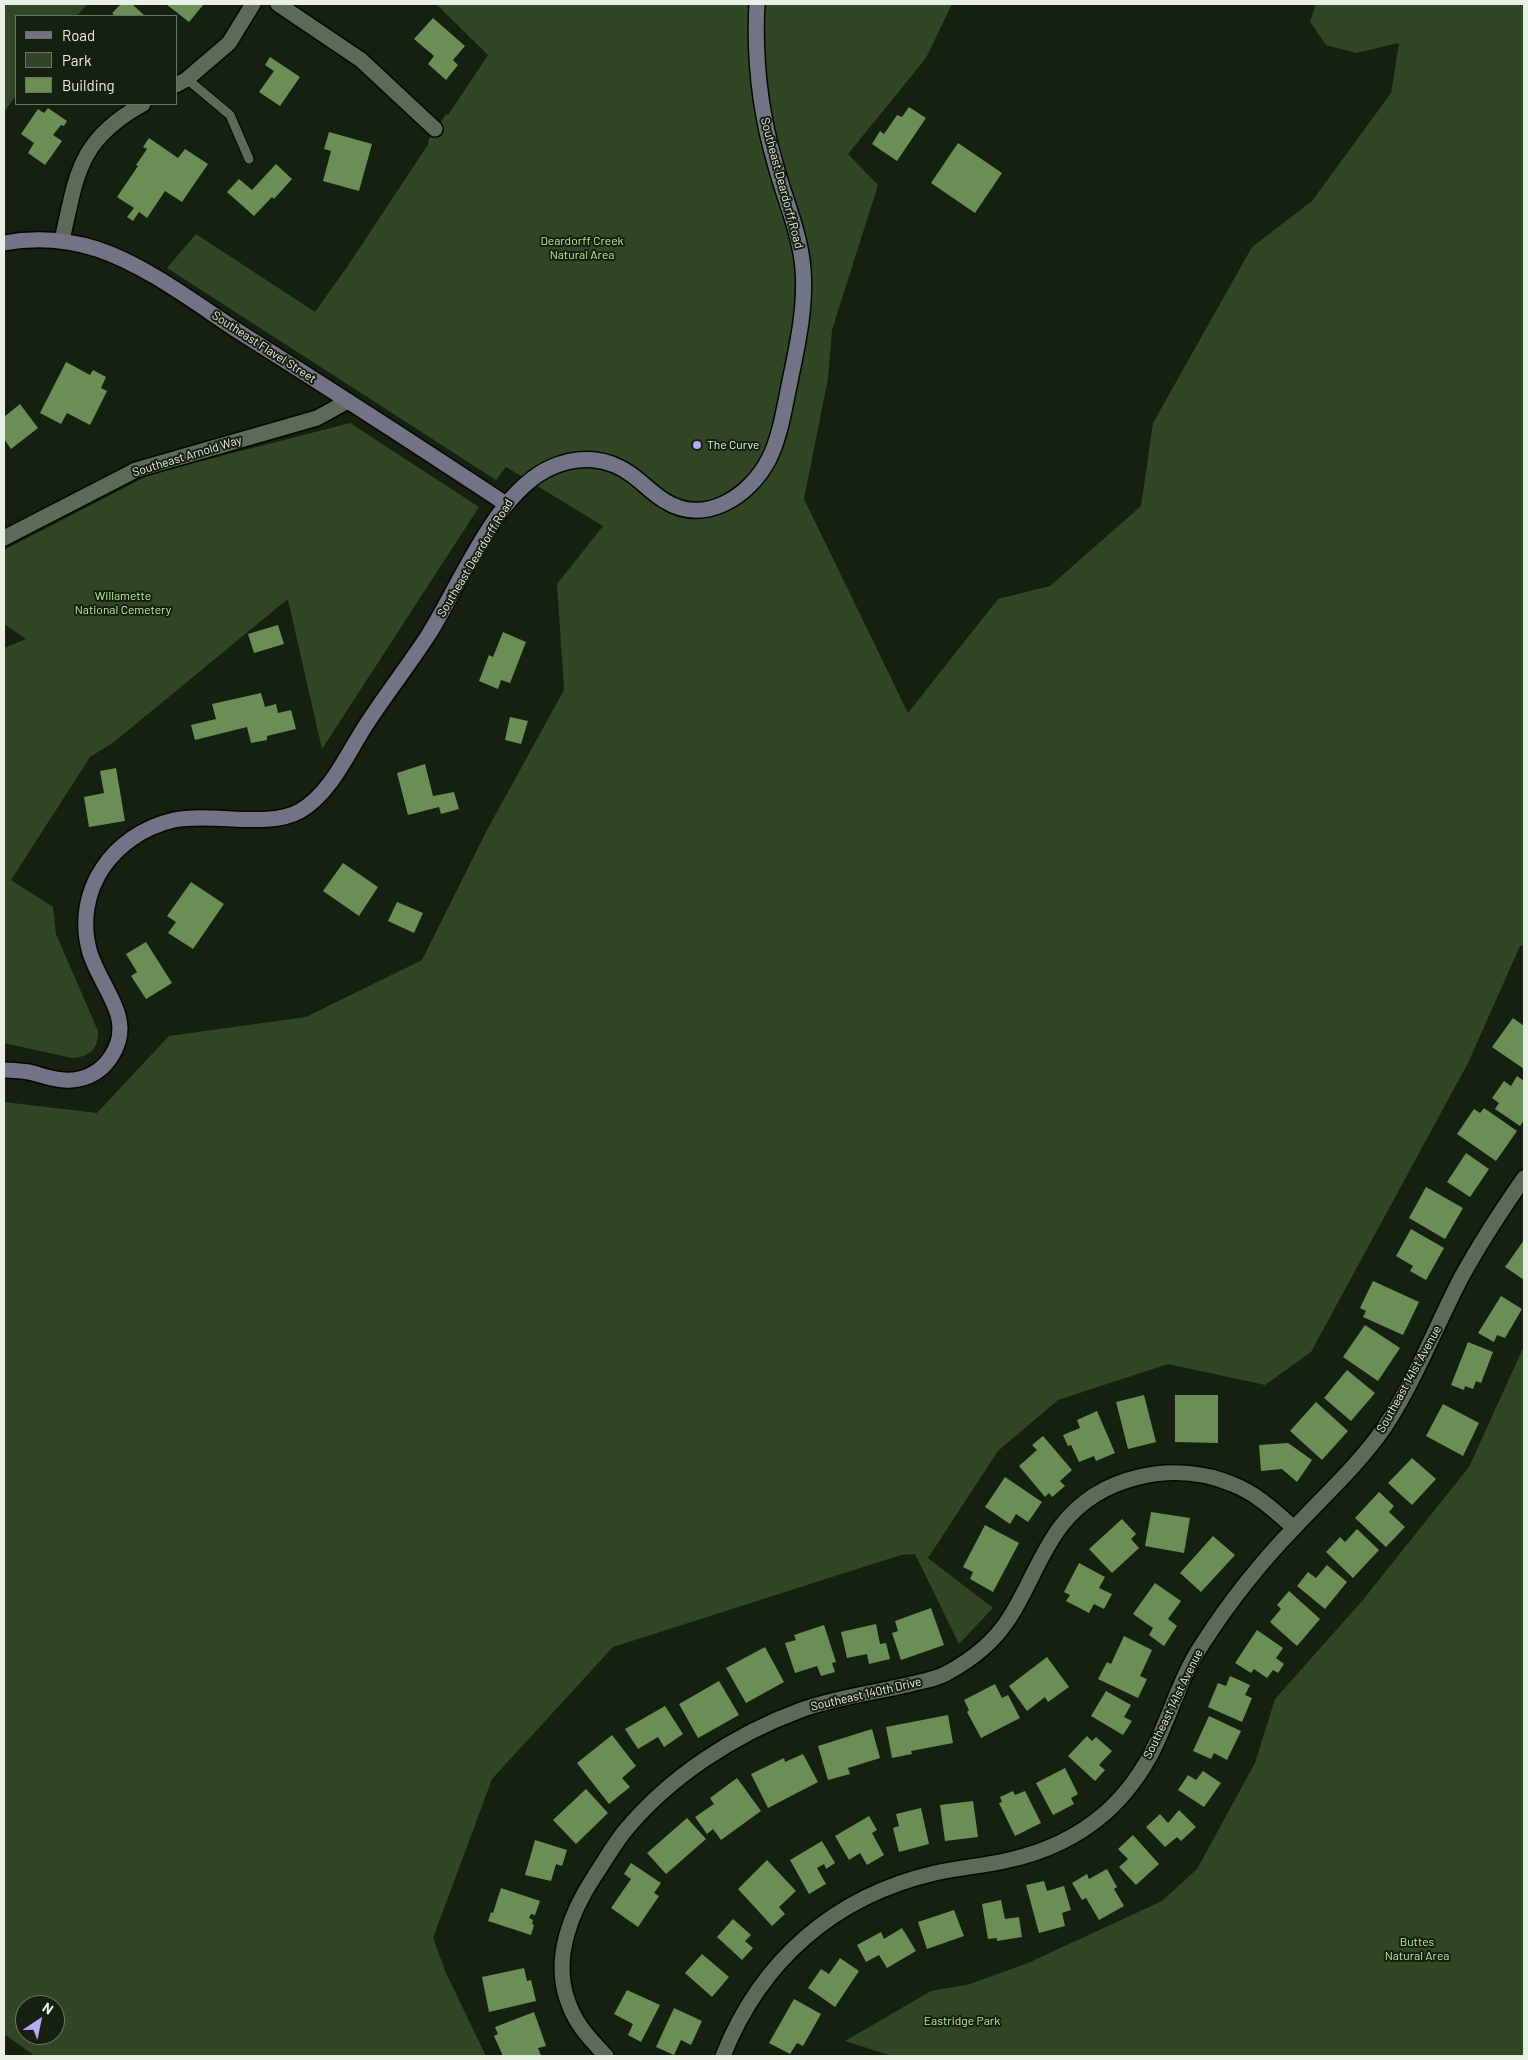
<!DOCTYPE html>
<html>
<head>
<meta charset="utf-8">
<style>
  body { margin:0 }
  #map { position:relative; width:1528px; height:2060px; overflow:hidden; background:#162010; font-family:Barlow,sans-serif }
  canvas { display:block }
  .frame { position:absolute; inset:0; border:5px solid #e8efe4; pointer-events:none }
  .legend { position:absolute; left:15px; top:15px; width:162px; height:90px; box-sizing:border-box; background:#162010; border:1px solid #6a7365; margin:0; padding:6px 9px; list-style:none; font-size:15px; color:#e8efe4 }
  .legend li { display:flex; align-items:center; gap:10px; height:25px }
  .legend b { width:25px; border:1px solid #6a7365 }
  .north { position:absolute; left:15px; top:1995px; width:50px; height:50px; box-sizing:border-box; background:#162010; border:1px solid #6a7365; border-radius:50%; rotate:34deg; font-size:14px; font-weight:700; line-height:20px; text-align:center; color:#e8efe4 }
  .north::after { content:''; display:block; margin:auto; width:18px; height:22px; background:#b7abf7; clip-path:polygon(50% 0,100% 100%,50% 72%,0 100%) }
</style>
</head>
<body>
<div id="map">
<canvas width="1528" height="2060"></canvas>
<div class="frame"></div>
<ul class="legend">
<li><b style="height:6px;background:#717484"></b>Road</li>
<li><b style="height:14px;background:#304624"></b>Park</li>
<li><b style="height:14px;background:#6b8e57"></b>Building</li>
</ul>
<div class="north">N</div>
</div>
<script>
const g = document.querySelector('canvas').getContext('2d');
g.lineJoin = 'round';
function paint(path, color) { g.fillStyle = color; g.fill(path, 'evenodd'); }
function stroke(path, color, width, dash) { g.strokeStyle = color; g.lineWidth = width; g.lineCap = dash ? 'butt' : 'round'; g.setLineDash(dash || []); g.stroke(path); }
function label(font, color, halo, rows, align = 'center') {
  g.font = font + ' Barlow,sans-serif'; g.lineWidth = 4; g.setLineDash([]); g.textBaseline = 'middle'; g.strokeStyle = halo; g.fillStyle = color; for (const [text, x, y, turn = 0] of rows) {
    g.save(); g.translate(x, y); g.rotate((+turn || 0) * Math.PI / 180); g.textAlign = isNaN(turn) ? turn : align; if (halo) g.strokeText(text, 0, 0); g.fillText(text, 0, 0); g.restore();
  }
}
const green = new Path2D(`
  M4 4H87L77 16H16V96L4 112Z
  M436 4H952L926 58 848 154 878 185 832 330 828 378 804 499 908 713 998 599 1050 586 1141 506 1153 423 1252 247 1312 201 1391 93 1399 43 1356 53 1326 45 1310 22 1316 4H1524V945L1520 946 1468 1063 1311 1352 1265 1385 1168 1364 1058 1400 998 1451 928 1558 993 1608 959 1644 915 1554 901 1555 613 1647 492 1779 433 1938 446 1973 486 2056H35L4 2034V1102L97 1113 169 1036 306 1017 422 960 487 830 564 690 557 584 603 526 506 467 496 480 167 268 196 234 315 312 349 264 429 143 428 141 446 114 448 115 488 55ZM25 2005H55V2035H25Z
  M350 423 479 507 322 749 288 600 289 598 114 742 90 757 11 880 53 907 56 934 98 1031C99 1049 89 1057 72 1058L4 1043V648L26 639 4 624V550L151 474Z
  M1524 1346V2056H892L845 2041 931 1991 970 1984 1028 1963 1162 1901 1197 1869 1255 1763 1275 1699 1362 1601 1469 1467Z`);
const building = new Path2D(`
  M121 4H132L145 16H115L112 13Z
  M166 4H204L189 22Z
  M433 18 465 46 453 60 458 65 446 80 428 64 434 56 414 39Z
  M270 57 300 77 280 106 259 92 274 71 265 65Z
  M909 107 926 118 897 161 872 144 880 131 884 134 897 115 902 117Z
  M48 108 67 121 64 126 61 125 53 135 62 141 45 165 28 153 34 143 21 134 38 109 44 113Z
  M329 132 372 144 359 191 323 181 331 151 324 149Z
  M149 138 178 158 185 149 208 164 182 202 165 191 147 218 139 212 133 221 127 217 134 208 117 197 138 166 136 165 147 149 143 147Z
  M958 143 1002 173 975 213 931 183Z
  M276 164 292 179 274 199 272 197 254 216 227 192 239 179 252 190Z
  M66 362 90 375 93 370 106 377 101 388 107 391 90 425 67 413 61 424 40 413Z
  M20 404 38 428 11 449 4 439V417Z
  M278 625 284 644 254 653 248 634Z
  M503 632 526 642 510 683 501 680 498 689 479 681 489 655 493 657Z
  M261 693 265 707 276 704 278 713 291 710 296 729 267 736V740L251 743 247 727 195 740 191 725 216 719 212 704Z
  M510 717 528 721 521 744 505 740Z
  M425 764 433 796 454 792 459 809 441 814 439 807 408 815 397 773Z
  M116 768 125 821 89 827 84 797 104 793 100 771Z
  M343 863 378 887 359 916 323 891Z
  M191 882 224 904 193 949 168 933 176 922 167 916Z
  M397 902 423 913 414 933 388 921Z
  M146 942 172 983 146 999 131 976 137 972 126 954Z
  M1513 1018 1524 1026V1069L1492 1047Z
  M1517 1076 1524 1081V1120L1520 1126 1495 1109 1499 1103 1492 1098 1504 1081 1511 1086Z
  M1484 1108 1517 1131 1496 1161 1457 1134 1474 1109 1480 1113Z
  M1466 1153 1489 1169 1470 1197 1447 1182Z
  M1426 1187 1463 1208 1445 1239 1409 1218Z
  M1411 1229 1444 1248 1426 1280 1410 1271 1413 1266 1396 1256Z
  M1524 1240V1280L1505 1267Z
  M1373 1281 1419 1302 1403 1335 1363 1317 1366 1311 1360 1308Z
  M1501 1296 1522 1309 1505 1338 1497 1335 1494 1342 1478 1333Z
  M1365 1325 1400 1348 1378 1381 1343 1357Z
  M1468 1342 1493 1352 1481 1383 1476 1381 1473 1389 1465 1386 1464 1390 1451 1385Z
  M1347 1370 1375 1393 1351 1421 1324 1398Z
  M1144 1395 1156 1442 1128 1449 1116 1402Z
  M1175 1395H1218V1443L1175 1442Z
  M1316 1402 1348 1431 1322 1460 1290 1431Z
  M1443 1404 1479 1423 1463 1456 1426 1436Z
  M1097 1411 1115 1453 1096 1461 1094 1456 1079 1462 1071 1445 1068 1446 1063 1435 1080 1428 1077 1420Z
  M1043 1436 1072 1470 1060 1481 1065 1486 1052 1497 1049 1493 1045 1497 1019 1466 1037 1450 1032 1445Z
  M1288 1443 1312 1460 1297 1482 1282 1469 1261 1471 1259 1445Z
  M1412 1458 1436 1479 1412 1505 1388 1483Z
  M1005 1477 1042 1502 1028 1522 1016 1514 1010 1524 985 1507Z
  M1379 1492 1394 1506 1389 1512 1405 1527 1386 1547 1355 1518Z
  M1151 1512 1190 1518 1184 1553 1145 1546Z
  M1122 1519 1136 1534 1131 1539 1139 1548 1112 1573 1089 1549Z
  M985 1525 1019 1543 993 1592 970 1579 973 1572 963 1567Z
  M1357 1529 1379 1550 1353 1578 1326 1552 1340 1537 1345 1542Z
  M1213 1536 1235 1555 1201 1592 1180 1573Z
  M1079 1563 1105 1577 1099 1588 1112 1594 1104 1609 1094 1604 1089 1613 1066 1601 1070 1595 1064 1592Z
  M1327 1565 1347 1582 1325 1609 1297 1586 1308 1572 1316 1578Z
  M1155 1583 1181 1601 1168 1619 1177 1626 1164 1646 1149 1635 1153 1628 1133 1614Z
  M1289 1591 1320 1619 1297 1646 1270 1622 1281 1609 1277 1605Z
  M931 1608 944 1645 901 1660 892 1633 898 1631 895 1621Z
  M876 1624 880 1644 886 1643 890 1659 869 1664 867 1654 847 1658 841 1632Z
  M824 1625 836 1662 832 1663 835 1672 821 1676 817 1666 795 1673 785 1643 796 1640 794 1635Z
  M1257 1630 1283 1648 1276 1658 1284 1664 1278 1673 1273 1670 1267 1678 1254 1669 1251 1673 1235 1663Z
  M1124 1636 1152 1650 1140 1676 1147 1679 1138 1698 1098 1679 1107 1662 1111 1664Z
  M765 1647 784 1682 746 1703 726 1668Z
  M1047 1657 1069 1687 1048 1702 1045 1697 1027 1711 1009 1686Z
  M1230 1676 1250 1685 1245 1695 1252 1698 1242 1722 1208 1707 1218 1683 1226 1686Z
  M719 1681 739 1715 698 1738 679 1704Z
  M995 1684 1002 1698 1008 1695 1020 1718 981 1738 967 1712 969 1710 964 1700Z
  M1106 1691 1131 1705 1124 1717 1132 1721 1123 1735 1091 1716Z
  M665 1706 683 1734 664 1747 658 1737 638 1749 625 1729Z
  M948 1715 953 1743 911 1751 912 1754 892 1758 886 1727Z
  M1209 1716 1241 1731 1227 1760 1214 1753 1211 1759 1193 1751Z
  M872 1729 880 1758 848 1768 850 1774 828 1780 818 1746Z
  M612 1735 636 1766 622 1778 630 1787 609 1804 577 1763Z
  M1087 1736 1092 1741 1096 1737 1112 1751 1099 1765 1105 1770 1095 1781 1068 1756Z
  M803 1754 818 1782 768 1808 751 1774 784 1758 785 1762Z
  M1065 1768 1078 1794 1071 1798 1074 1804 1053 1815 1036 1783Z
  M1203 1771 1221 1783 1204 1807 1178 1790 1188 1775 1196 1780Z
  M737 1778 761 1811 721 1840 713 1829 707 1834 695 1817 714 1804 710 1798Z
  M586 1789 608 1813 576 1844 553 1820Z
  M1013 1791 1015 1795 1025 1791 1041 1823 1015 1836 999 1803 1002 1802 1000 1797Z
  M973 1801 978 1837 945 1841 940 1805Z
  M921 1808 929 1844 899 1852 893 1828 899 1826 896 1814Z
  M1179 1810 1196 1827 1181 1841 1177 1837 1165 1847 1146 1827 1160 1814 1168 1823Z
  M869 1816 877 1830 872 1833 884 1855 867 1865 860 1853 849 1860 835 1836Z
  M687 1818 706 1839 666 1874 647 1853Z
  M1133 1835 1159 1864 1136 1885 1119 1867 1128 1859 1118 1849Z
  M535 1840 567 1850 562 1866 556 1864 551 1881 525 1875Z
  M822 1841 835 1863 826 1869 824 1864 817 1868 826 1884 809 1894 790 1860Z
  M767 1860 796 1891 779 1907 785 1914 772 1926 738 1889Z
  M631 1863 661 1883 654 1893 659 1896 638 1927 611 1908 631 1879 624 1874Z
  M1107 1869 1117 1887 1114 1889 1124 1906 1099 1920 1086 1898 1082 1900 1072 1883 1087 1874 1089 1879Z
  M1044 1881 1047 1891 1064 1886 1071 1910 1062 1913 1065 1926 1039 1933 1026 1885Z
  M501 1888 540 1901 535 1915 531 1914 529 1918 533 1920 532 1924 534 1925 531 1935 488 1921 491 1912 493 1913Z
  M1001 1900 1005 1919 1019 1917 1022 1937 997 1941V1938L988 1939 982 1904Z
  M954 1910 964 1936 927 1949 918 1922Z
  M733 1919 751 1935 745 1941 753 1948 742 1960 717 1937Z
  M902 1928 916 1951 887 1968 879 1955 866 1962 857 1945 881 1932 884 1939Z
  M702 1954 729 1977 712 1997 685 1973Z
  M840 1958 859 1971 835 2007 808 1988 821 1969 829 1974Z
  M524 1968 527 1981 531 1980 536 2001 489 2012 482 1977Z
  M627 1990 660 2005 641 2042 628 2035 633 2024 614 2014Z
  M794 1999 821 2014 803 2046 797 2043 790 2054 769 2043Z
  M674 2008 702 2021 691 2045 681 2040 674 2055 656 2047Z
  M534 2012 546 2046 538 2048 541 2056H503L494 2036 498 2034 495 2027Z`);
const lane = new Path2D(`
  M187 79 230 115 249 159`);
const street = new Path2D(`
  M278 4 361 60 435 129
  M176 85 187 79 229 43 253 4
  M62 240C77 174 78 140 143 104
  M4 538 136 470 317 418 348 401
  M606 2056C589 2038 575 2024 567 1999 553 1957 571 1912 594 1877 604 1862 613 1846 624 1832 669 1777 735 1734 801 1710 837 1697 874 1693 911 1684 923 1681 937 1679 947 1673 971 1660 993 1643 1008 1620 1028 1590 1039 1555 1061 1526 1100 1475 1174 1460 1232 1484 1256 1493 1275 1511 1294 1528
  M723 2056C761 1960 835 1896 935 1873 960 1867 985 1866 1009 1860 1045 1852 1076 1838 1104 1814 1125 1796 1144 1770 1156 1744 1172 1710 1182 1674 1203 1643 1230 1601 1261 1562 1296 1526 1326 1494 1359 1464 1384 1428 1415 1381 1435 1328 1461 1278 1480 1243 1501 1211 1524 1178`);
const secondary = new Path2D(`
  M4 243C36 237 65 239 97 249 146 265 198 305 241 333 330 389 418 446 506 504
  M4 1070C12 1070 21 1071 29 1072 45 1076 62 1083 79 1079 107 1073 126 1043 118 1015 112 994 97 975 90 953 72 891 113 834 174 820 212 812 268 829 300 811 331 793 347 754 366 725 386 694 409 665 429 634 461 583 496 491 552 467 579 455 608 457 632 475 643 483 653 494 665 501 705 526 750 496 769 459 780 437 784 410 789 386 797 347 806 309 803 269 800 232 784 198 775 163 760 111 754 58 757 4`);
const markers = [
  [697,445,5,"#b7abf7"]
];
const streetNames = [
  ["Southeast Deardorff Road",782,183,75],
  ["Southeast Flavel Street",264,347,33],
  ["Southeast Arnold Way",187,456,-17],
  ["Southeast Deardorff Road",475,558,-59],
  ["Southeast 141st Avenue",1409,1379,-61],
  ["Southeast 140th Drive",866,1694,-13],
  ["Southeast 141st Avenue",1173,1704,-64]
];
const parkNames = [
  ["Deardorff Creek",582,241],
  ["Natural Area",582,255],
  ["Willamette",123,596],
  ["National Cemetery",123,610],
  ["Buttes",1417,1942],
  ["Natural Area",1417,1956],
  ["Eastridge Park",962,2021]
];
const poiNames = [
  ["The Curve",707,445]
];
paint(green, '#304624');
paint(building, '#6b8e57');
stroke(lane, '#030901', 11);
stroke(street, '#030901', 18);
stroke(secondary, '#030901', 18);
stroke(lane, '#5d6a57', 9);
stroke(street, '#5d6a57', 15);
stroke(secondary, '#717484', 15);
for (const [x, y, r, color] of markers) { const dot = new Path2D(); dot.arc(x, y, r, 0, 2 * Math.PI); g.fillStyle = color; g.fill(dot); stroke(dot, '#162010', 2); }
label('12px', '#e8efe4', '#162010', streetNames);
label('12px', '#b8eb9b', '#162010', parkNames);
label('12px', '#e8efe4', '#162010', poiNames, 'left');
</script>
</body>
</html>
